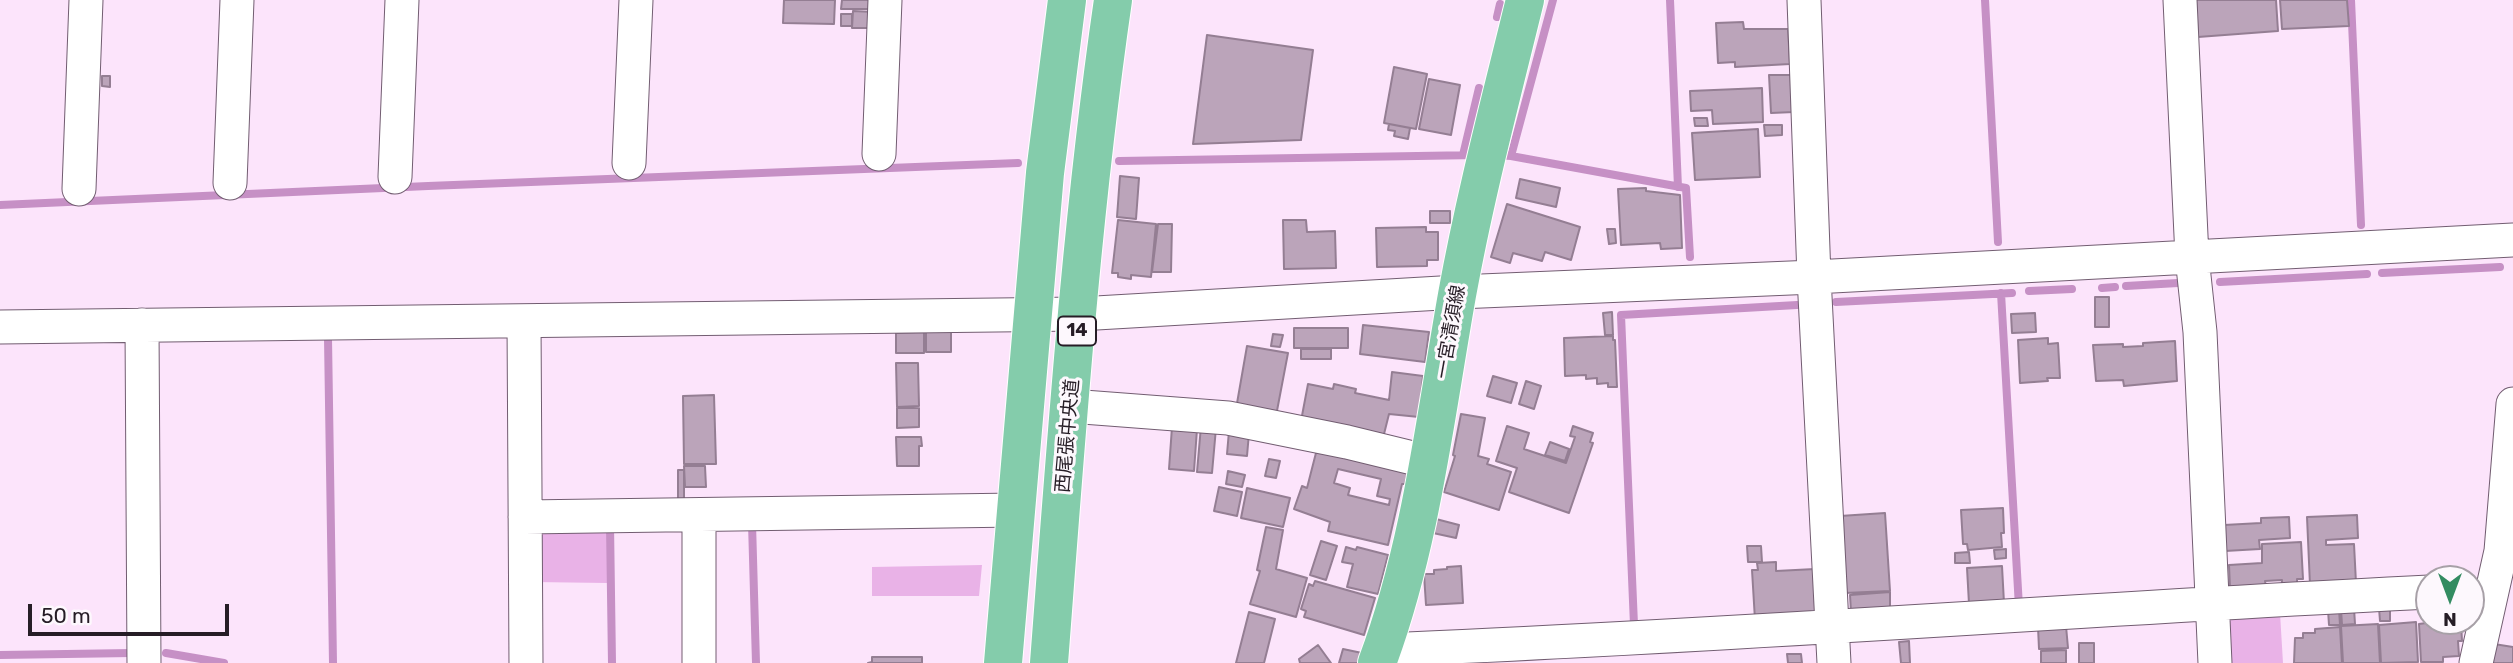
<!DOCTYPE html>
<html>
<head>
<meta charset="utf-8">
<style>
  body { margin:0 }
  #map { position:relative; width:2513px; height:663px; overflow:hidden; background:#fce4fb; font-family:Rubik,sans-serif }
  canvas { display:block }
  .north { position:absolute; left:2415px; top:565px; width:70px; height:70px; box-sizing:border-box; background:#fdf8fd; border:2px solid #a7a0a7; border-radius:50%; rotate:180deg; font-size:19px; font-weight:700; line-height:28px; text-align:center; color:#261d26 }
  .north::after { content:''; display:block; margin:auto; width:24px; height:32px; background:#338c61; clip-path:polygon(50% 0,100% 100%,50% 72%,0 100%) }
  .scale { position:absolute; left:28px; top:604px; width:201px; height:32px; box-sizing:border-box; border:4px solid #261d26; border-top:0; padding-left:9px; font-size:21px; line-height:24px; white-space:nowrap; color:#261d26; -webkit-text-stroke:5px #fdf8fd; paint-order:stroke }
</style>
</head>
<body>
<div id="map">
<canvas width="2513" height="663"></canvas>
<div class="north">N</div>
<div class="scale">50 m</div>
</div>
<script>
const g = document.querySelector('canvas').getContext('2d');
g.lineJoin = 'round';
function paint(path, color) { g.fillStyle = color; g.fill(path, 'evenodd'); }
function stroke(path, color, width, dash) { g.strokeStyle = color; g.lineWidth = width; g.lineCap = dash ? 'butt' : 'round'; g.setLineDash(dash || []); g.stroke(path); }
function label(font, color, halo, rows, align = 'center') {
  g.font = font + ' Rubik,"Noto Sans JP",sans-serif'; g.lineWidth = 6; g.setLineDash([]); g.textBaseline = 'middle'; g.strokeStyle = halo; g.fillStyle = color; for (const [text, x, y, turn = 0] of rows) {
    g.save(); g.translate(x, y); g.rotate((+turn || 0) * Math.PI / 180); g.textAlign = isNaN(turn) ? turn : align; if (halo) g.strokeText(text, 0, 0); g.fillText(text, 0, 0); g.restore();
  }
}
const green = new Path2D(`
  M532 529H607V583L533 582Z
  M982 565 979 596H872V567Z
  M2280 613 2283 663H2223L2225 617Z`);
const stream = new Path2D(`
  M1670 0 1678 187
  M1985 0 1998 242
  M2351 0 2361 225
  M1497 17 1500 4
  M1463 155 1479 88
  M1496 155 1511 156 1553 0
  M1511 156 1686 188 1690 257
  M1119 161 1477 155
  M0 205 428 186 1018 163
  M2382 273 2500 267
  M2220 282 2367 274
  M2126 286 2178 283
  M2102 288 2115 287
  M2029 291 2072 289
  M2001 293 2019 607
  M1836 302 2012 293
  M328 338 333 663
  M752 523 756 663
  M610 524 612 663
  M1629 626 1634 625 1621 315 1797 305
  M166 653 224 663
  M0 655 132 653`);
const building = new Path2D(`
  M784 0H835L834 24 783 23Z
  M842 0H873V9H841Z
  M2196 0H2276L2278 31 2198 37Z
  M2280 0H2347L2349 26 2282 29Z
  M853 11 874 12V28H852Z
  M841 14H852V26H841Z
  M1743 22 1744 29H1788L1790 64 1735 67V62L1718 63 1716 23Z
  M1207 35 1313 50 1301 140 1193 144Z
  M1394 67 1427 74 1416 129 1384 123Z
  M1769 75H1792L1794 112 1771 113Z
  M102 76H110V87L102 86Z
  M1429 79 1460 85 1451 135 1419 129Z
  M1762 88 1763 122 1713 124 1712 110 1691 111 1690 91Z
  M1694 118H1707L1708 126H1695Z
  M1389 124 1410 128 1408 139 1394 136 1395 131 1388 130Z
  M1764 125H1782V135L1765 136Z
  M1758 129 1760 177 1695 180 1692 133Z
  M1120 176 1139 178 1136 219 1117 217Z
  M1520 179 1560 188 1556 207 1516 198Z
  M1646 188V191L1680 195 1682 248 1661 249 1660 243 1621 245 1618 189Z
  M1507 204 1580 227 1571 260 1545 252 1542 261 1513 253 1510 263 1491 257Z
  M1430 211H1450V223H1430Z
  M1118 220 1156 224 1151 277 1131 275V279L1118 277V273H1112Z
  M1283 220H1306L1307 232 1335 231 1336 268 1284 269Z
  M1158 224H1172L1171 272H1152Z
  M1426 227V232H1438V260H1427V266L1377 267 1376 228Z
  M1607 229H1615L1616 243 1609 244Z
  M2095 297H2109V327H2095Z
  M1612 312 1613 335H1605L1603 313Z
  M2035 313 2036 332 2012 333 2011 314Z
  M1363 325 1429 332 1425 362 1360 354Z
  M1294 328H1348V348H1294Z
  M924 332V353H896V333Z
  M926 332H951V352H926Z
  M1273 334 1283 335 1280 347 1271 346Z
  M1613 336V340H1615L1617 387H1608V383L1597 384V378L1586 379V375L1565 376 1564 338Z
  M2048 338V344L2058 343 2060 378H2047L2048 381 2020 383 2018 340Z
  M2175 341 2177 381 2124 386 2123 380 2096 381 2093 345 2123 344V347L2143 346V343Z
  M1247 346 1288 353 1276 416 1236 409Z
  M1301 349H1331V359H1301Z
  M896 363H918L919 406 897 407Z
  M1392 372 1423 376 1419 417 1389 414 1382 442 1301 421 1308 384 1333 389 1334 384 1356 389 1355 393 1389 400Z
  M1493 376 1517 383 1511 403 1487 396Z
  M1526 381 1541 386 1534 409 1519 404Z
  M714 395 716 464H684L683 396Z
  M897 408H919V427L897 428Z
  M1461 414 1485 418 1478 456 1489 459 1487 464 1511 472 1499 510 1444 492 1455 456 1453 455Z
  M1201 426 1216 428 1212 473 1197 472Z
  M1507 426 1529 433 1524 449 1566 463 1575 437 1570 436 1573 426 1593 433 1590 442 1593 443 1569 513 1509 492 1517 468 1496 461Z
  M1172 427 1197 429 1194 471 1169 469Z
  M1229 431 1249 433 1247 456 1227 454Z
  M896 437H921L922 446H919V466H897Z
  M1550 442 1569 449 1565 461 1545 455Z
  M1318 445 1409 466 1405 484H1402L1388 545 1328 531 1330 522 1294 509 1302 486 1307 488ZM1338 469 1381 479 1377 496 1390 499 1389 505 1348 495 1350 488 1334 483Z
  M1269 459 1280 461 1276 478 1265 476Z
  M684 466H705L706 487H685Z
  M678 470H684V499L678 500Z
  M1228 471 1245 475 1242 487 1226 484Z
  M1219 487 1242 492 1237 516 1214 511Z
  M1247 488 1290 498 1283 527 1241 518Z
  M2003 508 2004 533H2001L2002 547 1968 550 1967 544H1963L1961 510Z
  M1885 513 1890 591 1845 593 1840 516Z
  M2357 515 2358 538 2326 540V545L2354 544 2356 583 2310 585 2307 517Z
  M2289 517 2290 538 2259 540 2260 549 2225 551 2224 525 2261 523V518Z
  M1436 519 1459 525 1456 538 1433 533Z
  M1266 527 1283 530 1276 569 1307 578 1296 617 1250 604 1260 571 1257 570Z
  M1321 541 1337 546 1326 580 1310 575Z
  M2301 542 2303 579H2297V583L2282 584V580L2265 581 2266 587 2230 588 2229 565 2262 563V544Z
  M1747 546H1761L1762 562H1748Z
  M1346 547 1356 550 1357 547 1388 555 1378 594 1347 587 1353 564 1342 562Z
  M2006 549V558L1995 559 1994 550Z
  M1969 552 1970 563H1955V553Z
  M1776 562V571L1815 569 1817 612 1755 620 1752 570H1758L1757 563Z
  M1461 566 1463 603 1426 605 1424 574H1434V570L1447 569V567Z
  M2002 566 2004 603 1969 604 1967 568Z
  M1315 581 1375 598 1364 635 1304 617 1306 611 1301 609 1309 584 1313 586Z
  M1890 592V610L1851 612 1850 595Z
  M2390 607V621H2380L2379 608Z
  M2354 608 2355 624 2342 625 2341 609Z
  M2339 609 2340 625H2329L2328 610Z
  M1249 612 1275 619 1264 663H1236Z
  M2441 621 2461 622 2462 641H2458L2459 656 2443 657V662H2421L2419 624Z
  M2416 622 2418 662 2381 663 2379 625Z
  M2378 624 2380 663H2343L2341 626Z
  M2066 626 2068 648 2039 649 2038 627Z
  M2340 627 2342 663H2294L2295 638H2303V633H2315V629Z
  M1909 641 1910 663H1901L1899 642Z
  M2079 643H2094V663H2079Z
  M2494 644 2513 647V663H2490Z
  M1318 645 1331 663H1300L1299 659Z
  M1343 649 1362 653 1360 663H1339Z
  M2066 650V663H2041V651Z
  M1787 654H1801L1802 663H1788Z
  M872 657H922V663H868L872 662Z`);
const minor = new Path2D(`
  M1804 0 1814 277 1834 663
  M2180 0 2192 257 2200 332 2215 663
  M879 154 885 0
  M629 163 636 0
  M395 177 402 0
  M230 183 237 0
  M79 189 86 0
  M524 321 526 663
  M142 325 144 663
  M0 327 1079 314 1458 292 1814 277 2513 240
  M1070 406 1228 418 1347 442 1429 462
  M699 515V663
  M525 517 1017 510
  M1382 650C1731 636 2080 609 2429 592
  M2476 663 2501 551 2513 404`);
const major = new Path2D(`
  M1003 663 1045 173 1067 0
  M1049 663C1066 442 1081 220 1113 0
  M1377 663C1421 545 1435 418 1457 295 1475 196 1501 98 1525 0`);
const shields = [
  [1077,331,38]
];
const shieldNames = [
  ["14",1077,331]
];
const streetNames = [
  ["一宮清須線",1451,332,-80],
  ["西尾張中央道",1068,436,-85]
];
paint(green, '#e9b2e7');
stroke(stream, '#c690c5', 8);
paint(building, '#bba4ba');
stroke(building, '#947e93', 2);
stroke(minor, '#725d71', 35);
stroke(major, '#fff', 40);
stroke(minor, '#fff', 33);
stroke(major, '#84ccab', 38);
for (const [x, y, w] of shields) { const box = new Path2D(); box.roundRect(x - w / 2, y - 14.5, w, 29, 5); g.fillStyle = '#fdf8fd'; g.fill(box); stroke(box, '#261d26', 2); }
label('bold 18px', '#261d26', null, shieldNames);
label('19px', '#261d26', '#fdf8fd', streetNames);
</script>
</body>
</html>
